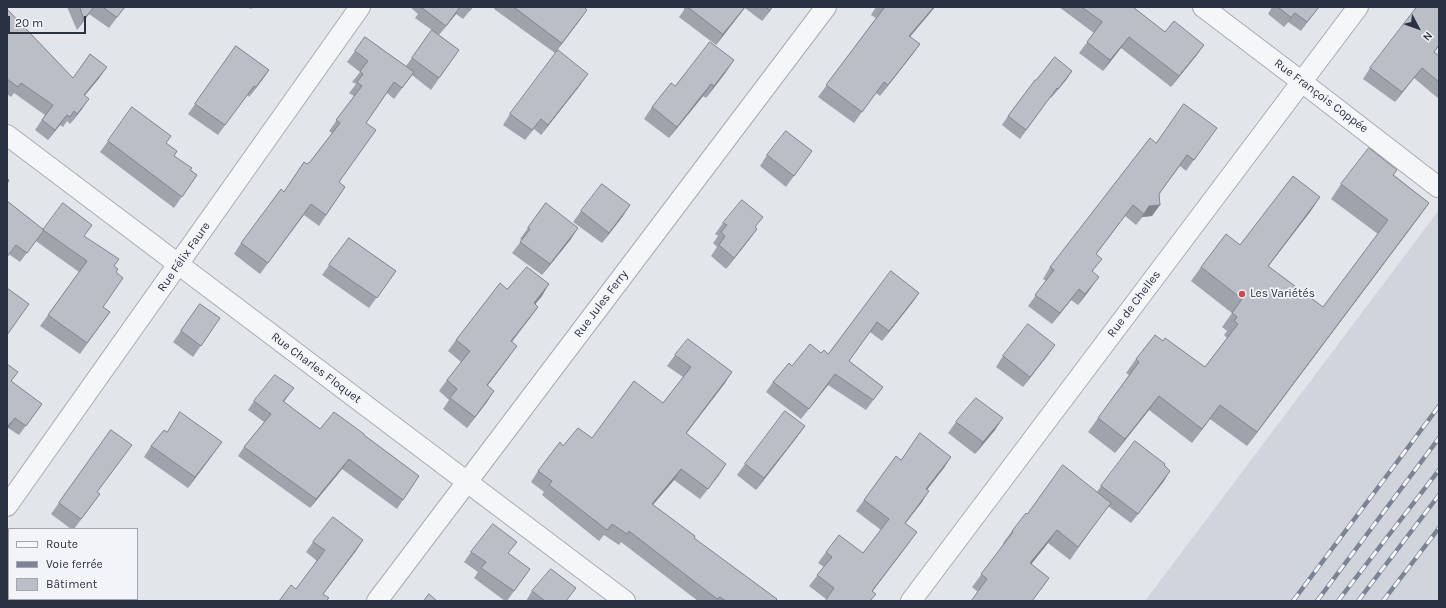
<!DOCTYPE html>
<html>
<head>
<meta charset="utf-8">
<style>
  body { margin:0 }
  #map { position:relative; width:1446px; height:608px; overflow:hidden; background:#e2e5ea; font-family:Karla,sans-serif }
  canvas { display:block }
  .frame { position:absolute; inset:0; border:8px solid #2a3142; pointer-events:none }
  .legend { position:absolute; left:8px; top:528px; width:130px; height:72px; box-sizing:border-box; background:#f2f4f7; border:1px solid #a2a6af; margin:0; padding:5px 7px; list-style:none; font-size:12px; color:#2a3142 }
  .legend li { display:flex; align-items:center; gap:8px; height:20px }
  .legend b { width:20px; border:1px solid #a2a6af }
  .north { position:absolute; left:1398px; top:8px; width:40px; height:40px; -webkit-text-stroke:3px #f2f4f7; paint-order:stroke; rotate:131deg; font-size:11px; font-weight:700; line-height:16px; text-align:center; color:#2a3142 }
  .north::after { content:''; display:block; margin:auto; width:14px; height:18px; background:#2a3142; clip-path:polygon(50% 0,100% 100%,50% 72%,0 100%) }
  .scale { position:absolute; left:8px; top:16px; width:78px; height:18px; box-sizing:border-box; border:2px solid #2a3142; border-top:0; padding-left:5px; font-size:12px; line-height:14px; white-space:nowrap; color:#2a3142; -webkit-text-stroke:3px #f2f4f7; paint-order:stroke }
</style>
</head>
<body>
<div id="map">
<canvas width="1446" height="608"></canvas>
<div class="frame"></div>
<ul class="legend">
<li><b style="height:5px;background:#f5f6f8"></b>Route</li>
<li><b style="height:5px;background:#7c8394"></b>Voie ferrée</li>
<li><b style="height:11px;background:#b9bec7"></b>Bâtiment</li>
</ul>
<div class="north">N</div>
<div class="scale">20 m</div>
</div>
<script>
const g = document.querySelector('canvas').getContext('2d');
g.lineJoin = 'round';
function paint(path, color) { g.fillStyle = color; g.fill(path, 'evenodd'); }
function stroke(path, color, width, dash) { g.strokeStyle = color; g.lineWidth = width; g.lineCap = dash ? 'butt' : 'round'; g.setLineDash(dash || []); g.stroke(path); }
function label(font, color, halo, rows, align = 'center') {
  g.font = font + ' Karla,sans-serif'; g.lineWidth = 3.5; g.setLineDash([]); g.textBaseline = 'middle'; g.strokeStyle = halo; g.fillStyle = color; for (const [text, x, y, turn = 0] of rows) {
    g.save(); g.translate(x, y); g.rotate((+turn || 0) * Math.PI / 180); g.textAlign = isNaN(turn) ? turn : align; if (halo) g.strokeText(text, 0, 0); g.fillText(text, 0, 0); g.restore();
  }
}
const built = new Path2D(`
  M1439 210V601H1145Z`);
const minor = new Path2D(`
  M1203 7 1302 82 1438 187
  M7 135 625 601
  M7 506 360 7
  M377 601 826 7
  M911 601 1358 7`);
const rail = new Path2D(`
  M1293 601 1439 406
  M1317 601 1439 438
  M1338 601 1439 470
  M1358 601 1439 495
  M1383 601 1439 528`);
const wall = new Path2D(`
  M67 7H125L109 28 89 14 77 30Z
  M248 7H253L251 9Z
  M410 7H473L463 19 456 14 439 35 415 18 418 14Z
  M495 7H584L580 20 555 53 494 9Z
  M684 7H773L762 21 745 8 716 45 679 17 684 10Z
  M876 7H935L910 37 920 44 912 55 880 96 876 93 854 123 818 97 876 18 871 15Z
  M1059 7H1133L1165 32 1204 45 1196 56 1171 87 1121 48 1103 71 1079 53 1094 33Z
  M1272 7H1319L1301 31 1288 22 1284 27 1268 14Z
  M1439 7V46L1434 52 1439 56V99L1414 78 1395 102 1363 79 1370 68Z
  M7 9 73 78 100 77 85 95 82 109 70 124 67 121 63 127 60 125 48 140 35 130 45 115 14 93 11 97 7 94Z
  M432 30 459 50 431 90 412 75 394 99 387 93 366 123 339 182 345 187 319 226 304 215 260 274 234 254 241 243 284 192 304 162 307 164 310 162 332 133 329 131 354 96 349 93 356 84 352 82 360 72 347 62 365 37 406 66Z
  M236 46 269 70 249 97 247 95 218 135 188 114Z
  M1072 71 1066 80 1051 98 1050 97 1020 139 1002 125 1008 116 1036 80Z
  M726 72 706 98 703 96 669 138 644 119 652 107 675 86Z
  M581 84 541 135 534 129 525 140 503 125 510 114Z
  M1217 128 1186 171 1180 166 1159 194 1152 216 1142 217 1136 225 1125 216 1096 254 1093 271 1091 288 1078 305 1071 300 1052 324 1028 306 1046 281 1043 279 1050 267 1156 143Z
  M108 141 166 143 174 156 197 175 174 208 100 152Z
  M812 151 786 187 760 166 767 155Z
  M1394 175 1429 203 1419 217 1247 446 1210 419 1192 443 1149 410 1115 453 1088 432 1129 375 1126 373 1136 359 1163 341 1205 367 1227 338 1224 335 1227 331 1222 327 1232 313 1191 281 1201 267 1240 245 1320 197 1310 212 1268 266 1323 307 1378 234 1331 199 1341 184Z
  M7 201 44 230 20 262 10 255Z
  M546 203 571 239 542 275 512 253 522 240 520 239Z
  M581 211 623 216 602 243 573 222Z
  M723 223 756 228 757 229 749 240 726 269 711 256 717 247 713 243 718 236 715 234Z
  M92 225 84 236 114 266 118 269 116 272 103 307 110 312 80 354 40 326 79 272 36 241 43 230Z
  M349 238 396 271 369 308 322 275Z
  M507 289 542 296 535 304 538 307 530 318 512 342 509 357 487 386V402L467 428 443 409 449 400 439 391 447 380 461 362 448 351 456 340Z
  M919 293 912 303 882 341 870 332 849 361 883 387 866 410 828 385 801 419 766 392 773 382 792 366 828 354Z
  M200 304 220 318 193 357 173 342Z
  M1055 345 1023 387 996 367 1003 356Z
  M675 355 725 383 686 434 719 475 700 499 674 480 653 505 694 538 775 601H698L621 542 619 545 604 535 599 541 542 495 544 492 531 482 538 471 563 446 592 438 663 403 683 377 667 366Z
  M7 364 12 382 42 404 19 435 8 428 7 429Z
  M294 388 284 402 320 429 364 435 419 476 397 509 342 469 310 508 238 456 244 447 264 422 248 410 254 401Z
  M956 422 995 430 975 454 948 433Z
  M805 426 797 437 756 490 737 475 745 464Z
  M111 430 124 456 97 492 92 505 74 529H71L51 514Z
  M166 432 214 453 188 488 144 457 151 446Z
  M951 457 927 490 922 502 905 524 909 543 872 592 826 599 809 586 824 567 818 563 826 552 863 553 881 530 856 511 864 500 901 460Z
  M1164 466V481L1131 523 1108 506 1070 560 1048 543 1031 564 1049 578 1041 590 978 592 972 587 1004 544 1003 543 1012 531 1027 514 1097 492 1101 486Z
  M363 540 323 594 279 601 296 589 317 561 306 552 313 542Z
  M471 552 530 569 507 601H505L474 578 478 572 464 562Z
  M532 591 566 601H526Z`);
const shadedWall = new Path2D(`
  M94 7 89 14 77 30 84 19Z
  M460 7 456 14 439 35 446 26Z
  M746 7 740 14 716 45 723 34Z
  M772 7H773L762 21Z
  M934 7H935L901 47 909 36Z
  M587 10 580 20 555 53 562 43Z
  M1295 13 1288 22 1284 27 1291 17Z
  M1129 37 1121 48 1103 71 1110 60Z
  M920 44 912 55 880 96 888 85Z
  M1204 45 1196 56 1171 87 1179 76Z
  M734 60 726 72 706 98 714 86Z
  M107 67 100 77 77 105 84 95Z
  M1422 68 1414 78 1395 102 1402 92Z
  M269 70 263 79 249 97 256 87Z
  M1072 71 1066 80 1051 98Z
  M588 74 581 84 541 135 548 125Z
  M711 84 703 96 669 138 677 127Z
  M89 99 82 109 70 124 77 114Z
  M67 115 60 125 48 140 55 130Z
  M1320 197 1310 212 1258 280 1268 266Z
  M1429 203 1419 217 1247 446 1257 432Z
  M630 205 623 216 602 243 609 233Z
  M1133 205 1125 216 1088 265 1096 254Z
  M1160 205 1152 216 1142 217 1136 225 1149 206Z
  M578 228 571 239 542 275 550 264Z
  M757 229 749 240 726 269 734 258Z
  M1099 277 1091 288 1078 305 1085 294Z
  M549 284 542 296 526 315 534 303Z
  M1079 289 1071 300 1052 324 1060 313Z
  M919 293 912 303 882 341 889 331Z
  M538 307 530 318 503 352 511 341Z
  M1055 345 1048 355 1023 387 1030 377Z
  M517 346 509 357 479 397 487 385Z
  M732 372 725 383 678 444 686 433Z
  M835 374 828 385 801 419 809 409Z
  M494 391 487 402 467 428 475 417Z
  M1159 396 1149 410 1115 453 1125 439Z
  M1220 405 1210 419 1192 443 1202 429Z
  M15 418 8 428 7 429V427Z
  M1003 418 995 430 975 454 983 442Z
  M805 426 797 437 756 490 764 478Z
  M222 442 214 453 188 488 195 477Z
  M951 457 944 468 919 500 926 489Z
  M349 459 342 469 310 508 316 499Z
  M726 464 719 475 700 499 708 489Z
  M681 469 674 480 644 515 652 504Z
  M1170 471 1164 481 1131 523 1138 514Z
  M929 491 922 502 897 534 905 523Z
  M1057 530 1048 543 1022 576 1030 563Z
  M917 532 909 543 865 601 872 591Z
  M363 540 356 551 318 601Z`);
const building = new Path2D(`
  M80 7H94L84 19Z
  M103 7H125L117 17Z
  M423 7H460L446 26 422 8Z
  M467 7H472L470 10Z
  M514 7H584L587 10 562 43Z
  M688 7H745L723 34Z
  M766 7H772L770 10Z
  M883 7H934L909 36 920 44 888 85 884 82 862 112 826 85 884 8Z
  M1082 7H1133L1165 32 1174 21 1204 45 1179 76 1129 37 1110 60 1087 42 1102 22Z
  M1278 7H1319L1307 22 1295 13 1291 17Z
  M1417 7H1439V45L1434 52 1439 56V82L1422 68 1402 92 1370 68Z
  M7 9 73 78 90 54 107 67 84 95 89 99 77 114 74 111 70 117 67 115 55 130 42 120 53 105 21 83 18 87 7 79Z
  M432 30 459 50 439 78 412 58Z
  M365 37 414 72 402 88 394 82 366 123 376 130 339 182 345 187 326 215 311 204 268 263 241 243 281 189 284 192 304 162 307 164 310 162 340 123 336 120 362 86 357 82 363 74 360 71 368 61 355 51Z
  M710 42 734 60 714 86 711 84 677 127 652 107 671 83 675 86Z
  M236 46 269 70 256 87 254 86 225 125 195 104Z
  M558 50 588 74 548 125 541 119 532 130 510 114Z
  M1055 57 1072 71 1058 89 1057 88 1026 130 1008 116 1035 80H1036Z
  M1184 104 1217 128 1194 160 1187 155 1159 194 1160 205 1149 206 1144 214 1133 205 1096 254 1102 259 1092 271 1099 277 1085 294 1079 289 1060 313 1035 295 1054 270 1050 267 1150 138 1156 143Z
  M132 107 171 136 166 143 177 151 174 156 192 168 190 170 197 175 182 197 108 141Z
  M786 131 812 151 794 176 767 155Z
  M1369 148 1397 170 1393 175 1429 203 1257 432 1220 405 1202 429 1159 396 1125 439 1098 418 1139 362 1136 359 1155 335 1163 341 1165 338 1205 367 1238 324 1234 321 1237 317 1232 313 1242 299 1201 267 1226 234 1240 245 1293 176 1320 197 1268 266 1323 307 1388 220 1341 184Z
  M7 179 9 180 7 184Z
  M602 184 630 205 609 233 581 211Z
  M742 200 763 217 755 227 757 229 734 258 719 245 725 236 721 232 727 225 723 223Z
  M7 201 44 230 27 253 16 245 7 257Z
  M63 203 92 225 84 236 119 259 114 266 118 269 116 272 123 278 103 307 110 312 87 343 48 315 87 261 43 230Z
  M546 203 578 228 550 264 520 242 530 229 528 228Z
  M349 238 396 271 377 298 329 265Z
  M527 267 549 284 534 303 538 307 511 341 517 346 487 385 494 391 475 417 450 398 457 389 447 380 470 351 456 340 500 283 507 289Z
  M891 271 919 293 889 331 877 322 849 361 883 387 873 400 835 374 809 409 773 382 789 363 792 366 810 344 821 353 824 350 828 354Z
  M7 288 29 304 7 335Z
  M200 304 220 318 201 346 181 331Z
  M1028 324 1055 345 1030 377 1003 356Z
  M688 339 732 372 686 433 726 464 708 489 681 469 652 504 695 536 694 538 777 599 775 601H726L720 597 717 599 629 531 627 534 612 524 607 530 549 485 552 481 538 471 560 442 563 446 578 428 592 438 634 381 663 403 691 367 675 355Z
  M7 364 18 372 11 381 42 404 26 426 15 418 7 427Z
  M275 375 294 388 283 401 320 429 334 412 364 434V435L419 476 403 500 349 459 316 499 244 447 271 414 254 401Z
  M976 398 1003 418 983 442 956 422Z
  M785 411 805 426 764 478 745 464Z
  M180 412 222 442 195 477 151 446 164 430 167 432Z
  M111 430 132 445 97 492 100 494 81 519 59 503Z
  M920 433 951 457 926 489 929 491 905 523 917 532 872 591 876 594 870 601H825L834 588 817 575 832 557 826 552 839 535 863 553 889 519 864 500 896 456 901 460Z
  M1135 441 1165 464 1164 465 1170 471 1138 514 1101 486Z
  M1063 465 1111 503 1078 547 1057 530 1030 563 1049 578 1032 601H971L987 579 981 574 1013 532 1012 531 1026 513 1027 514Z
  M333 517 363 540 323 594 329 598 326 601H279L291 585 296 589 325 550 313 542Z
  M493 524 517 542 508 553 530 569 514 591 481 568 486 562 471 552Z
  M551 569 576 588 566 601H545L532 591Z
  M9 582V599H36L34 601H7V584Z
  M429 594 437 601H424Z
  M91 599H100L103 601H89Z`);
const markers = [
  [1242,294,4,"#cc4a56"]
];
const streetNames = [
  ["Rue François Coppée",1321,96,37],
  ["Rue Félix Faure",184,257,-55],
  ["Rue Jules Ferry",601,304,-53],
  ["Rue de Chelles",1134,304,-53],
  ["Rue Charles Floquet",316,368,37]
];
const poiNames = [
  ["Les Variétés",1250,294]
];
paint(built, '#d0d4dc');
stroke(minor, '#a7abb4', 22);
stroke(minor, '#f5f6f8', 20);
stroke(rail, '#7c8394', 4.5);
stroke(rail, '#f2f4f7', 3, [9]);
paint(wall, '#9fa3ab');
paint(shadedWall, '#82858b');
paint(building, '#b9bec7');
stroke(building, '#82858b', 1);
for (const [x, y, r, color] of markers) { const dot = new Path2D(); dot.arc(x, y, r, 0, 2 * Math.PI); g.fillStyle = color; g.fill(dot); stroke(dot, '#f2f4f7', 1.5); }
label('12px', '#2a3142', '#f2f4f7', streetNames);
label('12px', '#2a3142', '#f2f4f7', poiNames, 'left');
</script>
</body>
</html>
